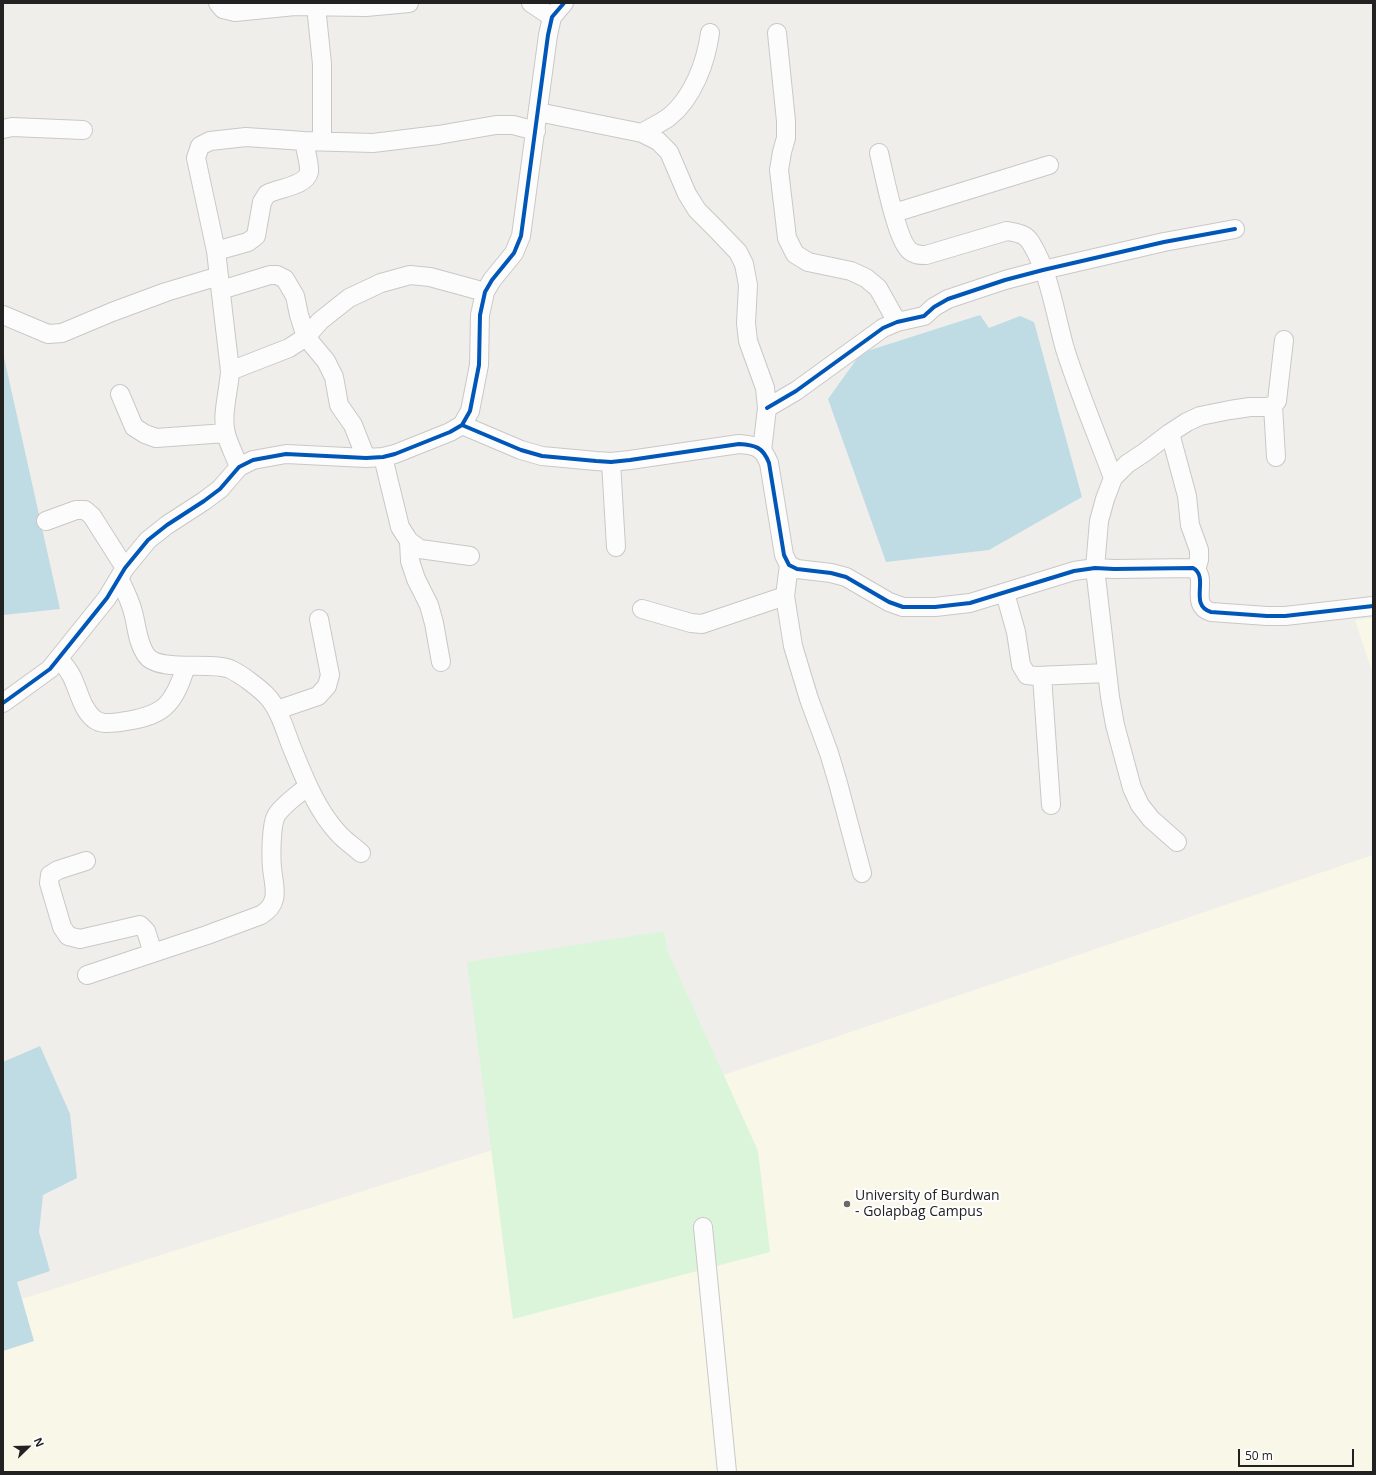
<!DOCTYPE html>
<html>
<head>
<meta charset="utf-8">
<style>
  body { margin:0 }
  #map { position:relative; width:1376px; height:1475px; overflow:hidden; background:#f0eeeb; font-family:"Open Sans",sans-serif }
  canvas { display:block }
  .frame { position:absolute; inset:0; border:4px solid #222; pointer-events:none }
  .north { position:absolute; left:8px; top:1427px; width:40px; height:40px; -webkit-text-stroke:3px #fff; paint-order:stroke; rotate:67deg; font-size:11px; font-weight:700; line-height:16px; text-align:center; color:#222 }
  .north::after { content:''; display:block; margin:auto; width:14px; height:18px; background:#222; clip-path:polygon(50% 0,100% 100%,50% 72%,0 100%) }
  .scale { position:absolute; left:1238px; top:1449px; width:116px; height:18px; box-sizing:border-box; border:2px solid #222; border-top:0; padding-left:5px; font-size:12px; line-height:14px; white-space:nowrap; color:#222; -webkit-text-stroke:3px #fff; paint-order:stroke }
</style>
</head>
<body>
<div id="map">
<canvas width="1376" height="1475"></canvas>
<div class="frame"></div>
<div class="north">N</div>
<div class="scale">50 m</div>
</div>
<script>
const g = document.querySelector('canvas').getContext('2d');
g.lineJoin = 'round';
function paint(path, color) { g.fillStyle = color; g.fill(path, 'evenodd'); }
function stroke(path, color, width, dash) { g.strokeStyle = color; g.lineWidth = width; g.lineCap = dash ? 'butt' : 'round'; g.setLineDash(dash || []); g.stroke(path); }
function label(font, color, halo, rows, align = 'center') {
  g.font = font + ' "Open Sans",sans-serif'; g.lineWidth = 4; g.setLineDash([]); g.textBaseline = 'middle'; g.strokeStyle = halo; g.fillStyle = color; for (const [text, x, y, turn = 0] of rows) {
    g.save(); g.translate(x, y); g.rotate((+turn || 0) * Math.PI / 180); g.textAlign = isNaN(turn) ? turn : align; if (halo) g.strokeText(text, 0, 0); g.fillText(text, 0, 0); g.restore();
  }
}
const education = new Path2D(`
  M1373 618V674L1355 620Z
  M1373 855V1472H3V1305L638 1104Z`);
const park = new Path2D(`
  M664 931 668 952 758 1151 770 1252 513 1319 467 962Z`);
const water = new Path2D(`
  M980 315 989 328 1020 316 1034 322 1082 497 989 550 886 562 828 399 861 353Z
  M3 353 60 609 3 615Z
  M40 1046 70 1114 77 1178 43 1195 39 1232 50 1271 17 1282 34 1341 3 1351V1062Z`);
const minor = new Path2D(`
  M218 3 223 9 235 12 295 6 366 7 409 3
  M531 3 552 17
  M316 6 322 64V141
  M777 33 786 121V138L782 152 779 170 787 238 795 254 808 262 851 271 866 278 878 288 897 322
  M538 112 642 133 658 141 669 152 687 194 697 210 715 228 738 252 744 264 748 285 746 323 748 341 765 388 767 408 762 451
  M3 129 12 127 83 130
  M642 133C651 127 661 123 669 117 693 98 706 62 710 33
  M879 153C884 173 896 238 909 250 914 255 920 255 926 255L1007 231C1017 233 1025 233 1031 243 1050 274 1055 314 1065 349 1079 393 1097 435 1113 478
  M894 213 1049 165
  M216 251 248 242 256 236 262 202 267 194C279 188 306 186 309 172 310 164 305 149 304 141
  M221 290 270 275H277L285 279 295 296 299 315 306 337 326 361 334 377 339 405 353 425 366 458
  M3 315 48 334 62 333 112 312 166 292 219 276
  M230 371 289 348 306 337 320 321 349 298 381 283 410 275 430 277 485 292
  M120 394 134 427 145 434 156 438 226 433
  M1273 406 1276 457
  M767 408 796 391 883 328 897 322 924 316 934 307 948 299 1005 280 1043 270 1164 242 1235 229
  M462 425 521 450 542 456 596 461 611 462 630 460 739 444C755 445 763 447 769 463L784 555 789 565 797 569 831 573 846 577 889 602 903 607H935L970 603 1074 571 1095 568 1114 569 1193 568C1210 577 1188 605 1211 612L1267 616H1285L1373 606
  M1170 433 1187 496 1190 525 1199 550V560L1196 570
  M383 457 400 527 409 541 420 549 470 556
  M611 462 616 547
  M239 467C235 456 229 445 226 434 221 415 229 391 230 371L216 251 196 158 200 146 210 141 246 137 304 141 373 143 438 135 496 125H513L536 131
  M46 521 76 510H85L92 516 125 568
  M409 541 410 561 416 579 429 605 434 623 441 662
  M789 565 785 596 793 646 809 699 829 753 838 783 862 873
  M119 578C124 589 130 600 133 612 137 626 137 642 146 655 158 673 210 661 230 669 241 674 259 688 267 696 280 710 285 731 292 748 304 777 316 809 338 833 344 840 353 846 361 853
  M1005 593 1016 632 1021 665 1027 675 1036 676 1107 673
  M642 609 691 623 702 624 785 596
  M59 658C63 664 68 669 71 675 79 690 81 708 94 719 102 725 111 723 120 722 163 716 173 707 186 666
  M1042 676 1051 805
  M3 703 50 669 107 598 125 568 148 540 167 525 204 501 220 489 239 467 253 460 286 454 366 458 383 457 395 454 450 432 462 425 470 411 479 365 480 315 485 292 492 280 514 253 521 236 548 35 552 17 564 3
  M277 710 318 696 327 686 330 675 319 619
  M1177 842 1151 819 1140 805 1132 788 1115 725 1110 697 1095 568 1099 521 1105 499 1113 478 1127 464 1145 452 1170 433 1187 422 1200 416 1230 410 1250 407H1266L1273 406 1277 401 1284 340
  M86 861 58 870 50 875 49 883 62 927 68 936 80 939 140 925 146 931 153 953
  M87 975 207 935 261 915C281 903 274 887 272 868 271 857 271 825 276 816 282 805 299 794 308 786
  M703 1227 727 1472`);
const cycleway = new Path2D(`
  M767 408 796 391 883 328 897 322 924 316 934 307 948 299 1005 280 1043 270 1164 242 1235 229
  M462 425 521 450 542 456 596 461 611 462 630 460 739 444C755 445 763 447 769 463L784 555 789 565 797 569 831 573 846 577 889 602 903 607H935L970 603 1074 571 1095 568 1114 569 1193 568C1210 577 1188 605 1211 612L1267 616H1285L1373 606
  M3 703 50 669 107 598 125 568 148 540 167 525 204 501 220 489 239 467 253 460 286 454 366 458 383 457 395 454 450 432 462 425 470 411 479 365 480 315 485 292 492 280 514 253 521 236 548 35 552 17 564 3`);
const markers = [
  [847,1204,4,"#6a6968"]
];
const poiNames = [
  ["University of Burdwan",855,1196],
  ["- Golapbag Campus",855,1212]
];
paint(education, '#f8f7e8');
paint(park, '#daf5da');
paint(water, '#bfdbe3');
stroke(minor, '#c9c8c7', 20);
stroke(minor, '#fdfcfc', 18);
stroke(cycleway, '#0057b8', 4);
for (const [x, y, r, color] of markers) { const dot = new Path2D(); dot.arc(x, y, r, 0, 2 * Math.PI); g.fillStyle = color; g.fill(dot); stroke(dot, '#fff', 1.5); }
label('14px', '#222', '#fff', poiNames, 'left');
</script>
</body>
</html>
